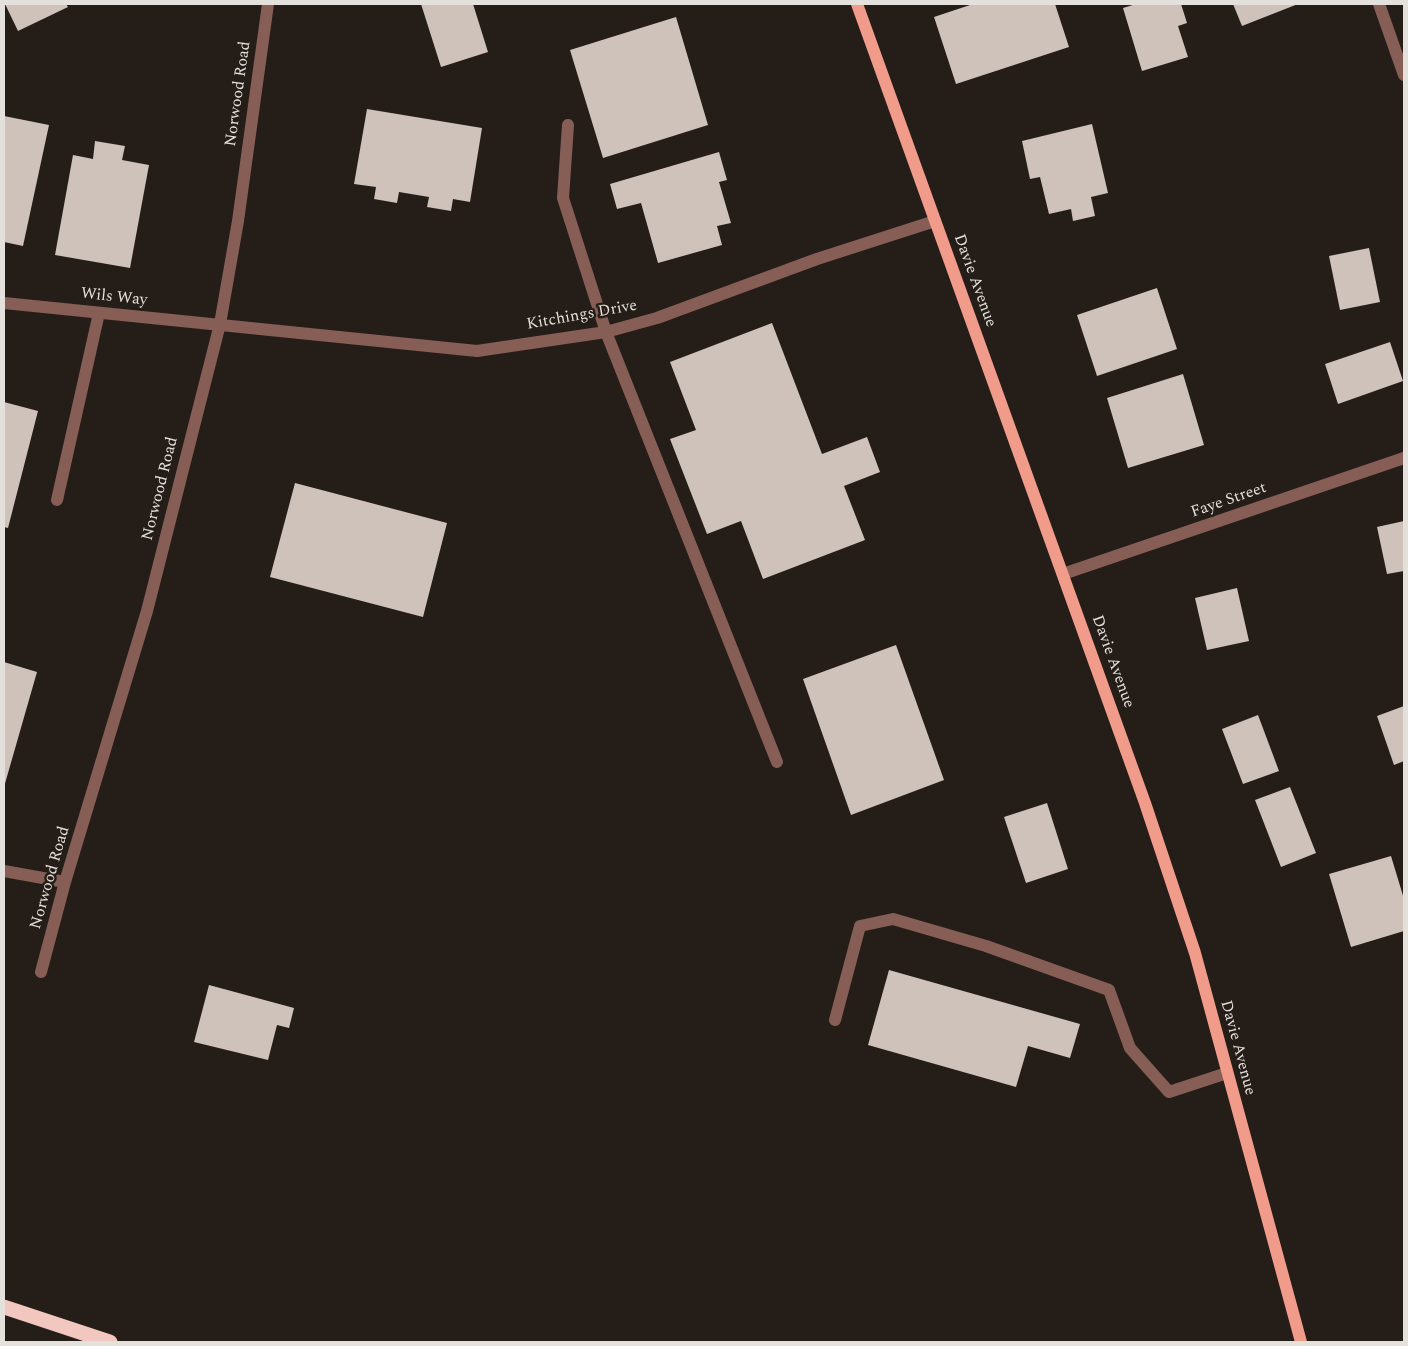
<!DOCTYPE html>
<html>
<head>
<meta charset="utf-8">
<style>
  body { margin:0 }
  #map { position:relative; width:1408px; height:1346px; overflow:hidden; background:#251e18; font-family:Spectral,serif }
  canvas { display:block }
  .frame { position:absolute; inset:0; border:5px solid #e4e0db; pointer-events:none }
</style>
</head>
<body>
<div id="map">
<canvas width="1408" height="1346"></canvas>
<div class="frame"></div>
</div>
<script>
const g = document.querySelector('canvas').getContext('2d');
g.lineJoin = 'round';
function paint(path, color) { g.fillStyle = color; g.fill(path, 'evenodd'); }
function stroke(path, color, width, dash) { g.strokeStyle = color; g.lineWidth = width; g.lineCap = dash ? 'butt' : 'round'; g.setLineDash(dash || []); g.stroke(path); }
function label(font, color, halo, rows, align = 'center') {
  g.font = font + ' Spectral,serif'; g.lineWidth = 5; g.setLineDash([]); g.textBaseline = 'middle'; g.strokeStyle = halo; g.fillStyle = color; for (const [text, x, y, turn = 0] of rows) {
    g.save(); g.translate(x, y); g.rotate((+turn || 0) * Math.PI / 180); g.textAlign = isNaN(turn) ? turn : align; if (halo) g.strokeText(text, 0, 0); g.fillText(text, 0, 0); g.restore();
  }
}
const building = new Path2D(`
  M5 4H66L68 7 18 31Z
  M421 4H473L488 52 441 67Z
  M973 4H1055L1069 47 956 84 934 17Z
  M1136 4H1181L1187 23 1178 26 1188 57 1142 71 1123 8Z
  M1233 4H1298L1242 26Z
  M676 17 708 125 603 158 570 50Z
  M367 109 482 128 470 202 453 199 451 211 427 207 429 197 399 192 397 203 374 199 376 187 354 184Z
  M4 116 49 125 23 246 4 242Z
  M1092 124 1108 193 1091 197 1095 216 1073 221 1071 209 1049 214 1040 177 1030 179 1022 141Z
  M95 141 125 146 122 160 149 165 130 268 55 255 73 155 93 159Z
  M719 152 727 180 719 182 731 223 717 226 722 245 658 263 641 203 617 209 610 184Z
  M1369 248 1380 302 1340 310 1329 256Z
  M1157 288 1177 349 1097 376 1077 315Z
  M772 323 822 454 867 437 880 472 844 486 865 540 763 579 741 521 707 534 670 439 696 430 670 362Z
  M1390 342 1403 381 1338 404 1325 364Z
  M1183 374 1204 445 1128 468 1107 398Z
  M4 402 38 411 8 528 4 527Z
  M295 483 447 523 423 617 270 577Z
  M1404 521V571L1387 574 1377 527Z
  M1237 588 1249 641 1207 650 1195 598Z
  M896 645 944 780 851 815 803 679Z
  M4 662 37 672 4 787Z
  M1404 706V761L1394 765 1377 716Z
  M1258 715 1279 771 1243 784 1222 729Z
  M1290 787 1316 853 1281 867 1255 800Z
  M1047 803 1068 869 1026 883 1004 817Z
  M1391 856 1404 899V931L1351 947 1329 874Z
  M889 970 1080 1024 1070 1058 1028 1046 1016 1087 868 1045Z
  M209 985 294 1008 289 1028 277 1025 268 1060 194 1042Z`);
const minor = new Path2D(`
  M1379 4 1404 75
  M568 125 563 198 606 332 777 762
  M4 303 477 351 606 332 657 318 817 259 935 221
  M57 500 99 313
  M1063 574 1404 458
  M4 871 65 882
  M41 972 65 882 147 611 220 324 238 221 268 4
  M835 1020 860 926 893 919 986 946 1109 990 1130 1048 1169 1092 1227 1073`);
const major = new Path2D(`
  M857 4 1145 803 1195 953 1301 1342`);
const highway = new Path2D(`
  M4 1307 110 1342`);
const streetNames = [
  ["Norwood Road",239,94,-82],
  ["Davie Avenue",974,281,70],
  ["Wils Way",114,298,6],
  ["Kitchings Drive",582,316,-10],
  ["Norwood Road",161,489,-76],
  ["Faye Street",1229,501,-19],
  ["Davie Avenue",1112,662,70],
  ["Norwood Road",51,878,-74],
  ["Davie Avenue",1237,1048,75]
];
paint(building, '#cec2bb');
stroke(minor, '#875e56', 12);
stroke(major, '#f19b8b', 12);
stroke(highway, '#f2c7bf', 15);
label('16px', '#e4e0db', '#251e18', streetNames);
</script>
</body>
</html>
